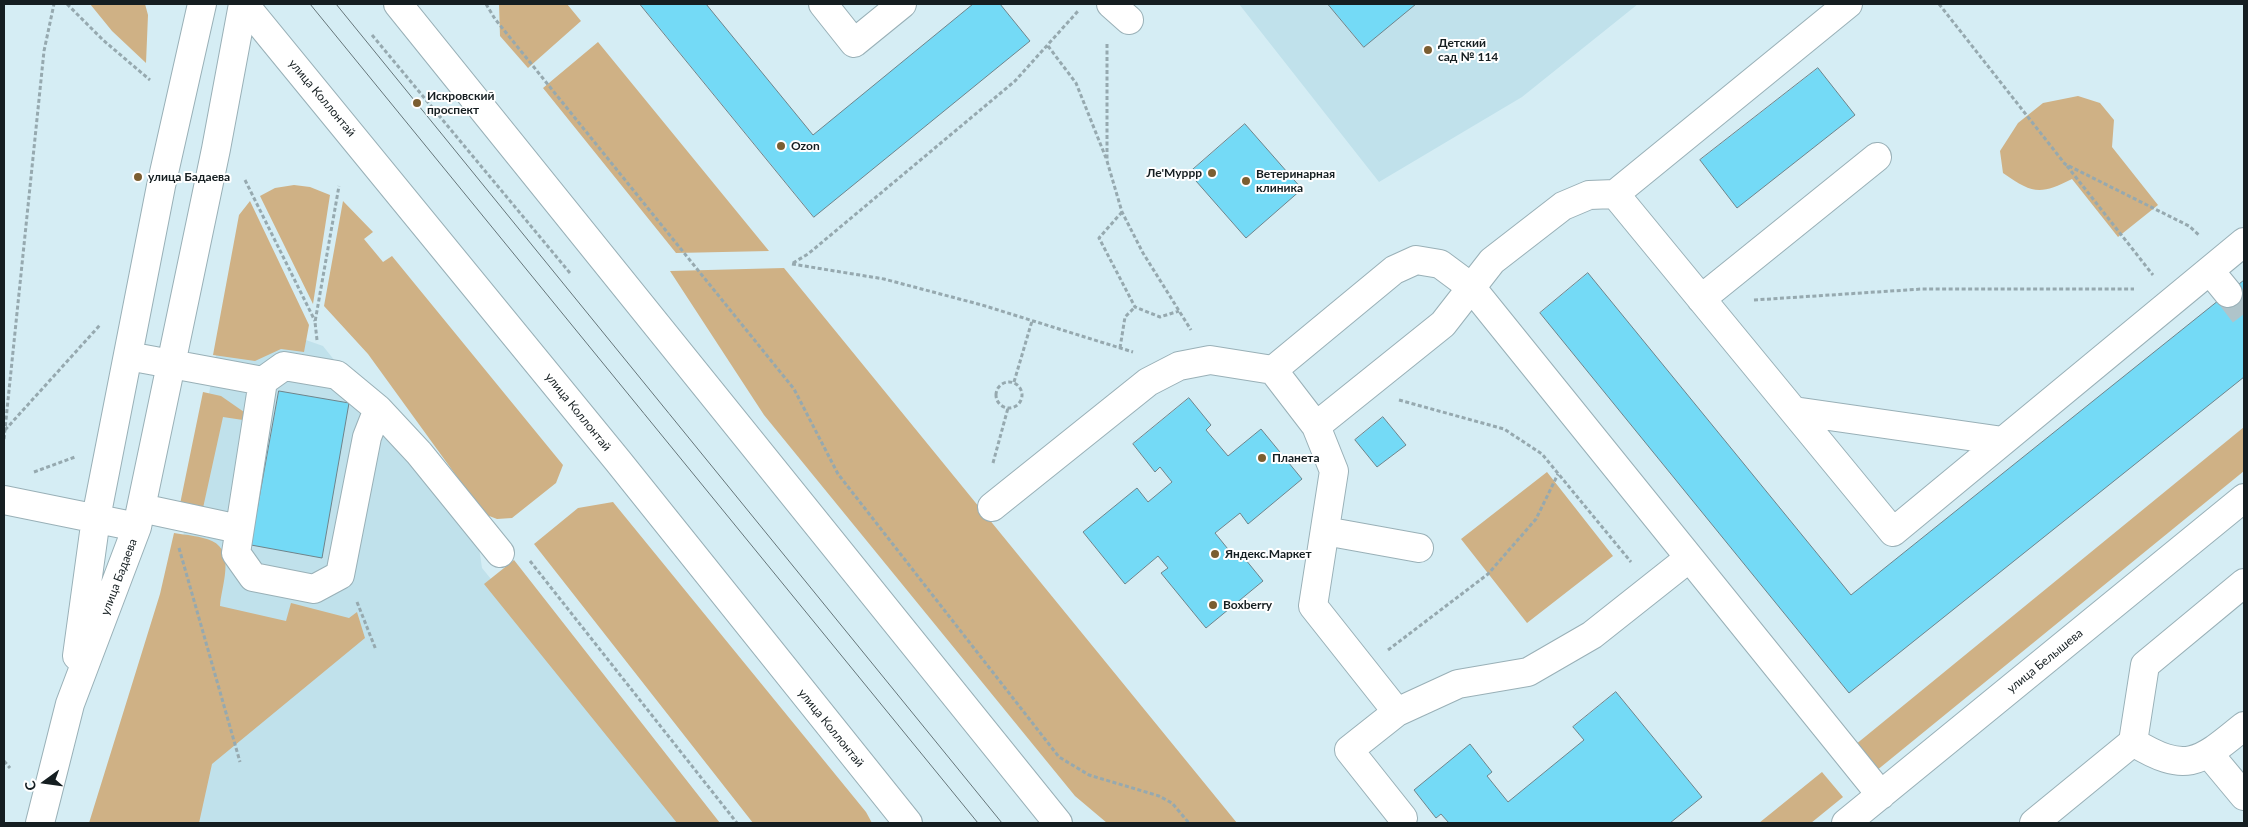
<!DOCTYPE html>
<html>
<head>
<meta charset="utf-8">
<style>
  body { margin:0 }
  #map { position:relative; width:2248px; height:827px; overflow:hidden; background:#d5edf4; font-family:Lato,sans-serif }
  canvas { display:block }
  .frame { position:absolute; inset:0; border:5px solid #151e21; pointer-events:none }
  .north { position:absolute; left:20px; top:757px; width:50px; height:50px; -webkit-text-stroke:4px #fff; paint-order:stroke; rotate:256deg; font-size:14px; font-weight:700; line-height:20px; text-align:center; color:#151e21 }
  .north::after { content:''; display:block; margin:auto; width:18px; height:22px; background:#151e21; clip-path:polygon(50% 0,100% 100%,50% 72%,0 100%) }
</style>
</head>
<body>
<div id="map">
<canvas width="2248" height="827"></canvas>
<div class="frame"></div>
<div class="north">С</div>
</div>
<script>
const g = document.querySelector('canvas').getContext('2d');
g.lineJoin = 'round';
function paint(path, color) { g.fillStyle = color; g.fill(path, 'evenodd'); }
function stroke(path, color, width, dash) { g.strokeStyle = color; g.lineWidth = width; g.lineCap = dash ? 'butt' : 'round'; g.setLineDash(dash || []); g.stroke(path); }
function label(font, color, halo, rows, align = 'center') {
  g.font = font + ' Lato,sans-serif'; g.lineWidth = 4; g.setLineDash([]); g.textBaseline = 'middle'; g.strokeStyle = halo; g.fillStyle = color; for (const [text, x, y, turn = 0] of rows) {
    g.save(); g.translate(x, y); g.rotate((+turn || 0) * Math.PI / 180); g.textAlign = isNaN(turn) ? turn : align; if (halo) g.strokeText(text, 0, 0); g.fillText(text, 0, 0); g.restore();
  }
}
const built = new Path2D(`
  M1239 4H1638L1522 97 1379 182Z
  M224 311 323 346 478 540 482 568 690 823H131Z`);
const green = new Path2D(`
  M90 4H145L148 15 146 63 112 31Z
  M499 4H567L581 21 528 68 500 36Z
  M598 42 769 251 676 253 543 88Z
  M2078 96 2100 103 2114 120 2112 147 2158 205 2118 237 2072 179C2040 195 2033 194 2003 173L2000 151 2018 123 2043 103Z
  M294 185 310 187 330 195 313 304 260 196 275 188Z
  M250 201 309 325 304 352 281 349 255 361 213 355 239 215Z
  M343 201 373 232 364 239 383 262 392 256 563 465 556 483 512 518 497 519 484 514 368 354 324 306Z
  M784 268 1237 823H1107L1075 796 764 415 670 271Z
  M203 392 221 396 244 412 243 420 223 417 203 508 180 504Z
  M2244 427V471L1876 771 1855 745Z
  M1547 472 1613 556 1527 623 1461 539Z
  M613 502 866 812 872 823H753L534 544 578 508Z
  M174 533C186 535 201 536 212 541 236 552 221 587 220 606L286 621 291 603 349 618 357 612 365 638 212 764 199 823H89L160 594Z
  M514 560 720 823H677L484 584Z
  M1822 772 1843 797 1811 823H1759Z`);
const building = new Path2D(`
  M640 4H706L813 135 973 4H1000L1030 41 814 217Z
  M1328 4H1416L1364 47Z
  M1818 68 1855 115 1737 208 1700 160Z
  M1245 124 1302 189 1246 238 1189 173Z
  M1588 273 1851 595 2244 280V377L1849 693 1540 313Z
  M279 391 349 403 322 558 251 545Z
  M1189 398 1211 425 1206 430 1228 456 1261 429 1302 479 1248 524 1240 513 1215 533 1236 559 1241 554 1263 581 1206 628 1161 573 1168 568 1158 556 1125 584 1083 532 1137 488 1148 502 1172 482 1160 467 1155 472 1133 444Z
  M1383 417 1406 445 1377 467 1355 440Z
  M1616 692 1702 797 1670 823H1449L1441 814 1436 818 1414 790 1470 744 1492 772 1487 776 1508 802 1584 740 1573 727Z`);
const minorTunnel = new Path2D(`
  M2228 293 2244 314`);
const path = new Path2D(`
  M67 4 103 40 150 80
  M486 4 495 19 794 389 838 474 1059 757 1089 775 1159 796 1172 803 1189 823
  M1939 4 2065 164 2189 226 2200 236
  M372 35 570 273
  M1107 44V161L1122 212 1143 253 1191 330
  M1048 46 1076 83 1106 158
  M2067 166 2153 275
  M245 180 315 321
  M1122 212 1099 238 1135 307 1160 317 1179 311
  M793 263 808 254 1015 81 1079 10
  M792 264 884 279 982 305 1133 352
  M1754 300 1922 289H2134
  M317 340 315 322 339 186
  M1120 348 1125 317 1135 307
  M996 395a13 13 0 1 1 26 0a13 13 0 1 1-26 0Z
  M1014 382 1032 321
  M1399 400 1504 429 1542 454 1631 562
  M5 430 100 325
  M4 439 44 51 54 4
  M993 463 1008 408
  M34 472 75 457
  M179 548 240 762
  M530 561 737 823
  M357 602 376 650
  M1388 650 1488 574 1536 519 1558 474
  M4 761 10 768`);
const minor = new Path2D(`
  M823 4 854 43 902 4
  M1111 4 1129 20
  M1615 194 1893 532 2244 242
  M2210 271 2228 293
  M1701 299 1877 157
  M128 356 263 381 284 366 337 375 378 409 367 437 340 575 314 589 253 577 236 553 263 381
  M1273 370 1394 270 1416 260 1440 264 1471 287 1881 795
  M378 409 419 453 500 553
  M1794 411 2003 441
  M1316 426 1443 324 1492 261 1563 206 1589 195 1615 194 1848 4
  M4 500 137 527
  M992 507 1148 382 1179 366 1210 360 1273 370 1316 426 1334 471 1313 606 1397 712
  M141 508 239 529
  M1325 531 1419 548
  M77 656 96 518 161 186 202 4
  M2133 742 2145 665 2244 583
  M2209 754 2244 796
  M1403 818 1349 750 1397 712 1458 684 1528 672 1592 635 1688 559
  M40 823 70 704 137 527 216 149 243 4
  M1846 823 2244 498
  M2034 823 2133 742C2187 775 2200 762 2244 726`);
const major = new Path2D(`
  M244 4 618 461 908 823
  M398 4 1058 823`);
const tram = new Path2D(`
  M310 4 978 823
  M336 4 1002 823`);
const markers = [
  [1428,50,5,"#7b5e31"],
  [417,103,5,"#7b5e31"],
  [781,146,5,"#7b5e31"],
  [1212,173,5,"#7b5e31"],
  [138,177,5,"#7b5e31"],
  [1246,181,5,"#7b5e31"],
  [1262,458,5,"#7b5e31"],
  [1215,554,5,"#7b5e31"],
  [1213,605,5,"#7b5e31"]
];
const poiNames = [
  ["Детский",1438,43],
  ["сад № 114",1438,57],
  ["Искровский",427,96],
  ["проспект",427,110],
  ["Ozon",791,146],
  ["Ле'Муррр",1202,173,"right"],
  ["Ветеринарная",1256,174],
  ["клиника",1256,188],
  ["улица Бадаева",148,177],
  ["Планета",1272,458],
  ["Яндекс.Маркет",1225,554],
  ["Boxberry",1223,605]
];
const streetNames = [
  ["улица Коллонтай",322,98,50],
  ["улица Коллонтай",578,412,51],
  ["улица Бадаева",119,577,-69],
  ["улица Белышева",2045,661,-39],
  ["улица Коллонтай",831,728,51]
];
paint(built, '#c0e1eb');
paint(green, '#cfb185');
paint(building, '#74daf6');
stroke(building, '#6e848b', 1);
stroke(minorTunnel, '#afc4ca', 28, [28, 14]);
stroke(minor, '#99b0b7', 30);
stroke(major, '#99b0b7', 30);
stroke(path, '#96a9af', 3, [4, 2.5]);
stroke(minor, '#fff', 28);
stroke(major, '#fff', 28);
stroke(tram, '#66767a', 1);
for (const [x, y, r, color] of markers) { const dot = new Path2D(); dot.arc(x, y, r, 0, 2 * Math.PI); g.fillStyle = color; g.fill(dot); stroke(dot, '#fff', 2); }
label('bold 12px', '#151e21', '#fff', poiNames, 'left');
label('12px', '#151e21', '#fff', streetNames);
</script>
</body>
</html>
